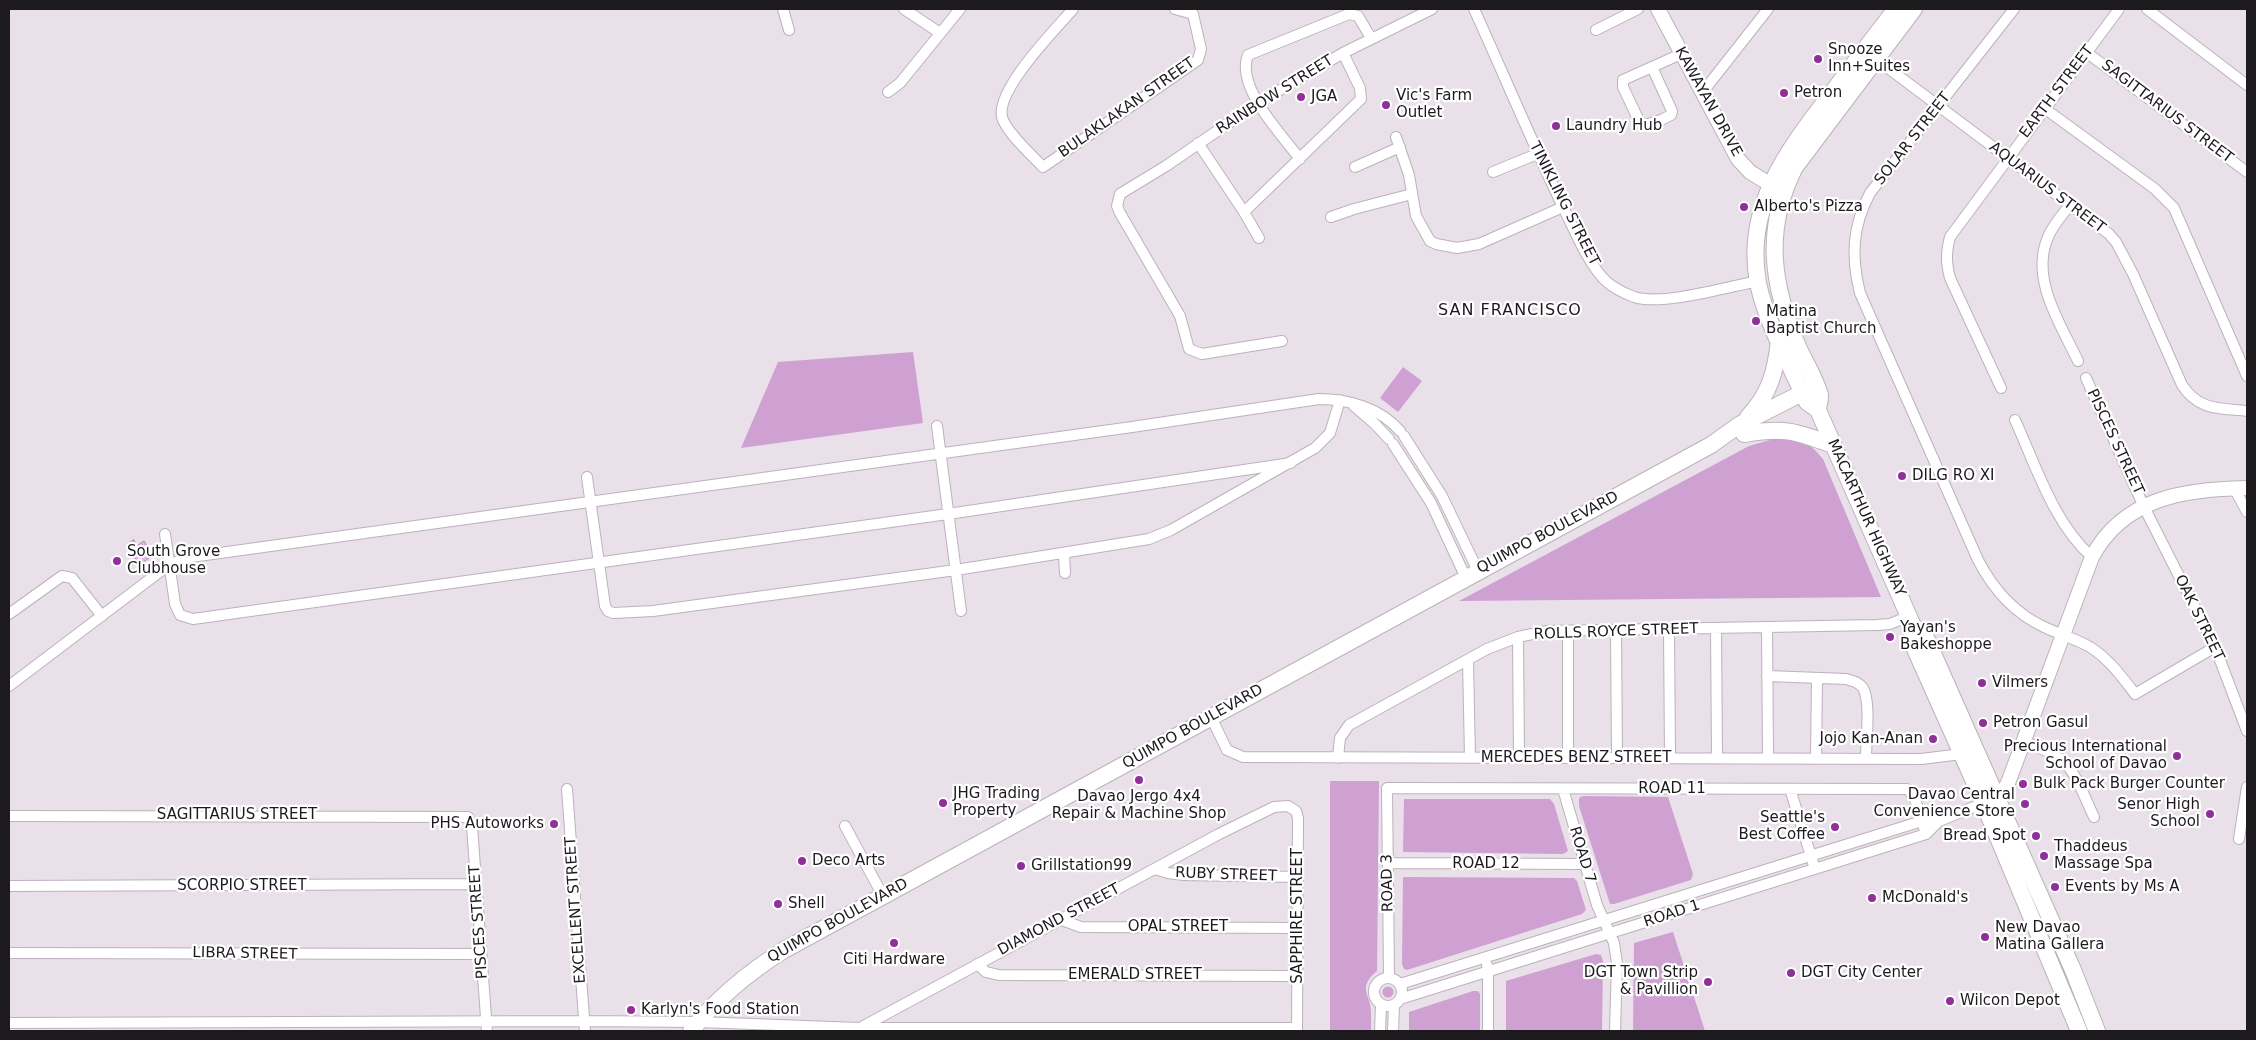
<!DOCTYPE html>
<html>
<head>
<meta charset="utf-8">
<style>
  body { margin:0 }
  #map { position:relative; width:2256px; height:1040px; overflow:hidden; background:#e9e0e9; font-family:"DejaVu Sans",sans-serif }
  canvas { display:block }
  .frame { position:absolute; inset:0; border:10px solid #1d1a1e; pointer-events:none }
</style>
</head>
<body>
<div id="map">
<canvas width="2256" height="1040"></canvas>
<div class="frame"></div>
</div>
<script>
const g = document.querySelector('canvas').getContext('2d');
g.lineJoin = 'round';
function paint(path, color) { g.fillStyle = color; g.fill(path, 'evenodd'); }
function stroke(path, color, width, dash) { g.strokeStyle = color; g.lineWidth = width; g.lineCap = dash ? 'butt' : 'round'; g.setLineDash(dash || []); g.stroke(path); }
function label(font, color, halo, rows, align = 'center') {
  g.font = font + ' "DejaVu Sans",sans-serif'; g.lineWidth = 4.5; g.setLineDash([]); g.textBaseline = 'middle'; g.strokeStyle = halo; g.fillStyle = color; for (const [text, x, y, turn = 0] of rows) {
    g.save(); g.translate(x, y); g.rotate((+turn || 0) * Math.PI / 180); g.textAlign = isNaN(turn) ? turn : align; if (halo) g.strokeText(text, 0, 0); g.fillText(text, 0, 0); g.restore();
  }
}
const green = new Path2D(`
  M913 352 923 423 741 448 778 362Z
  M1403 367 1422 381 1398 412 1380 398Z
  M1777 438C1799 440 1808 440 1823 459L1881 597 1459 601 1749 446Z
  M1330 781H1379L1377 971C1357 988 1370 993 1371 1011 1371 1017 1371 1025 1371 1031H1330Z
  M1583 796 1668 797 1693 874 1691 880 1614 904H1610L1579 806V798Z
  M1404 799H1550L1554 804 1568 851 1563 854 1403 852Z
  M1403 877 1574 878 1577 881 1586 910 1582 914 1407 970 1404 969 1402 964Z
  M1673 932 1705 1031H1633L1634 943Z
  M1596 954 1601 955 1603 961 1602 1031H1506V981Z
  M1382.5 992a5.5 5.5 0 1 1 11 0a5.5 5.5 0 1 1-11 0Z
  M1473 991H1478L1480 994V1031H1409V1012Z`);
const water = new Path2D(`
  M134 540 137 546 144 541 148 548 153 547 154 554 141 564 139 561 137 562 128 544Z`);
const street = new Path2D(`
  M783 9 789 30
  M904 9 940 33
  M1073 9C1056 29 991 94 1003 120 1010 136 1031 154 1043 167L1198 60 1201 49 1193 14
  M1175 9 1193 14
  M1474 9C1504 75 1532 142 1563 207 1574 229 1589 266 1607 282 1614 288 1626 294 1634 297 1663 306 1727 287 1758 281
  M2014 9 1870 193C1852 227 1851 257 1860 293L1978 560C1993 589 2014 613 2044 627 2059 634 2076 639 2090 647 2109 659 2122 677 2135 694L2215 647
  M2147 9 2247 85
  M1596 30 1638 9
  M2086 52 2247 172
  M1872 56 2109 234 2116 242 2133 274 2182 385C2199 411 2220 408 2247 411
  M1652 67 1672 111 1671 115 1661 120 1645 125 1640 123 1623 87V80L1681 54
  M888 92 900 83 960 9
  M1702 93 1768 9
  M2044 108 2155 189 2174 208 2247 376
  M1396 137 1409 175 1416 216 1430 241 1436 244 1457 248 1479 244 1563 207
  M1198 143 1244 212 1259 238
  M1300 159C1282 135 1235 87 1248 55L1349 14 1358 16 1371 38
  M1355 167 1400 147
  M1493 172 1537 154
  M2070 205C2062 215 2053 225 2048 237 2030 279 2060 323 2078 361
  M1244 212 1361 99 1360 88 1343 53
  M1331 217 1354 209 1412 194
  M1282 341 1202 354 1189 349 1180 316 1120 213 1117 206 1120 194 1166 166 1258 103 1343 53 1432 9
  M2086 378 2144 507 2215 647 2247 731
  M2001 388 1950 278C1946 263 1946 252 1950 237L2119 9
  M1354 406 1375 424 1389 439
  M2015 420C2036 466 2054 524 2092 557
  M937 426 961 611
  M1404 436 1442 496 1478 571
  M1393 444 1431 503 1466 578
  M587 477 605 606 608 611 613 613 653 611 956 570 1149 539 1171 530 1315 448 1330 433 1340 400
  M2234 488 2247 512
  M165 534 175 604 180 615 193 619 948 514 1291 463
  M1064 554 1065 573
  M9 614 62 576 72 578 102 616
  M1767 627 1768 758
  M1716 628 1717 758
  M1669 629 1670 758
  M1616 630 1617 758
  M1518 637 1519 758
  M1468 660 1470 758
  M1767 676 1846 679C1852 681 1859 682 1863 688 1871 702 1866 741 1866 759
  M9 686 170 564 191 557 1132 427 1319 399C1349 399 1380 408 1400 431
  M1211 717 1227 750 1243 757 1921 759 1962 754
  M2024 741C2037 747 2052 752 2063 761 2076 772 2086 801 2094 817
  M1338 758 1340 738 1349 725 1487 649 1518 637 1547 631 1877 625 1890 624 1909 616
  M1568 758V631
  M1816 758 1817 678
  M567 789 585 1031
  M1563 789 1597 905 1614 943 1617 963 1615 1031
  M1790 789 1815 869
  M9 816 468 817 472 826 487 1031
  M845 826 883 896
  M2239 839 2247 787
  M1388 863 1585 864
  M1155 869 1168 873 1184 875 1298 877
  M9 886 475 884
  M1059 919 1081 927 1298 928
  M9 953 481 954
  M977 964 986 972 999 975 1297 976
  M1487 965 1488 971V1031
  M1389 977 1387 788 1907 789 1914 796 1926 834
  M1374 992a14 14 0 1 1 28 0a14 14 0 1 1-28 0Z
  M1400 984 1922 821H1939L1984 803
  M1400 999 1926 834 1939 821
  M9 1023 585 1021 699 1022 859 1028H1297
  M860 1028 1219 834 1274 807 1288 806 1296 811 1298 818 1297 1031
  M1380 1031 1381 1004
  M1393 1031 1394 1005`);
const secondary = new Path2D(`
  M1658 9 1738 159 1750 172 1771 185
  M1989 801 2001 795 2008 783 2092 557C2124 497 2186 489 2247 488`);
const primary = new Path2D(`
  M1896 9C1874 37 1853 65 1831 94 1788 150 1744 206 1758 283 1766 322 1790 365 1807 402L1818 410 1913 626 1924 634 1927 640 2073 970 2097 1031
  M1818 410C1818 405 1821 399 1820 395 1816 380 1806 364 1799 349 1772 287 1763 230 1795 167L1914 9
  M1748 417C1770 394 1776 370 1779 340
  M1744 434C1785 427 1795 431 1833 445
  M1913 626 1911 640 1981 797 2079 1031
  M691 1031C717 998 749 972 784 950L1711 445 1739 425 1816 386`);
const markers = [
  [1818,59,5,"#8f3099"],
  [1784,93,5,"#8f3099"],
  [1301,97,5,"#8f3099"],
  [1386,105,5,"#8f3099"],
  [1556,126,5,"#8f3099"],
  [1744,207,5,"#8f3099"],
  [1756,321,5,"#8f3099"],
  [1902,476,5,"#8f3099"],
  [117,561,5,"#8f3099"],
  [1890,637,5,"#8f3099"],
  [1982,683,5,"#8f3099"],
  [1983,723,5,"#8f3099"],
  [1933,739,5,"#8f3099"],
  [2177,756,5,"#8f3099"],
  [1139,780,5,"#8f3099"],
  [2023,784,5,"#8f3099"],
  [943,803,5,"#8f3099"],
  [2025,804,5,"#8f3099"],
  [2210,814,5,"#8f3099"],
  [554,824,5,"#8f3099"],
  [1835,827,5,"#8f3099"],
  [2036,836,5,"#8f3099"],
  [2044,856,5,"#8f3099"],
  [802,861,5,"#8f3099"],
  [1021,866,5,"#8f3099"],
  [2055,887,5,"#8f3099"],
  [1872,898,5,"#8f3099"],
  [778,904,5,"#8f3099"],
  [1985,937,5,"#8f3099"],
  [894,943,5,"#8f3099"],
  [1791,973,5,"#8f3099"],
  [1708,982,5,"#8f3099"],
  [1950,1001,5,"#8f3099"],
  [631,1010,5,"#8f3099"]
];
const poiNames = [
  ["Snooze",1828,50],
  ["Inn+Suites",1828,67],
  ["Petron",1794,93],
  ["Vic's Farm",1396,96],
  ["Outlet",1396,113],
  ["JGA",1311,97],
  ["Laundry Hub",1566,126],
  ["Alberto's Pizza",1754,207],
  ["Matina",1766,312],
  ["Baptist Church",1766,329],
  ["DILG RO XI",1912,476],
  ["South Grove",127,552],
  ["Clubhouse",127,569],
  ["Yayan's",1900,628],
  ["Bakeshoppe",1900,645],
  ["Vilmers",1992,683],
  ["Petron Gasul",1993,723],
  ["Jojo Kan-Anan",1923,739,"right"],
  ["Precious International",2167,747,"right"],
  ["School of Davao",2167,764,"right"],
  ["Bulk Pack Burger Counter",2033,784],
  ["JHG Trading",953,794],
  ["Property",953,811],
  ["Davao Central",2015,795,"right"],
  ["Convenience Store",2015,812,"right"],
  ["Davao Jergo 4x4",1139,797,"center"],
  ["Repair & Machine Shop",1139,814,"center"],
  ["Senor High",2200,805,"right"],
  ["School",2200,822,"right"],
  ["Seattle's",1825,818,"right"],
  ["Best Coffee",1825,835,"right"],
  ["PHS Autoworks",544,824,"right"],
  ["Bread Spot",2026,836,"right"],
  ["Thaddeus",2054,847],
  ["Massage Spa",2054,864],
  ["Deco Arts",812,861],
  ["Grillstation99",1031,866],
  ["Events by Ms A",2065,887],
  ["McDonald's",1882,898],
  ["Shell",788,904],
  ["New Davao",1995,928],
  ["Matina Gallera",1995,945],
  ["Citi Hardware",894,960,"center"],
  ["DGT Town Strip",1698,973,"right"],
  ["& Pavillion",1698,990,"right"],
  ["DGT City Center",1801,973],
  ["Wilcon Depot",1960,1001],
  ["Karlyn's Food Station",641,1010]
];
const streetNames = [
  ["EARTH STREET",2057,92,-53],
  ["RAINBOW STREET",1275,95,-32],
  ["KAWAYAN DRIVE",1708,102,61],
  ["BULAKLAKAN STREET",1127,108,-35],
  ["SAGITTARIUS STREET",2167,112,37],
  ["SOLAR STREET",1913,139,-52],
  ["AQUARIUS STREET",2047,188,37],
  ["TINIKLING STREET",1564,204,63],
  ["PISCES STREET",2115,442,65],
  ["MACARTHUR HIGHWAY",1866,518,66],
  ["QUIMPO BOULEVARD",1548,533,-28],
  ["OAK STREET",2199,618,64],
  ["ROLLS ROYCE STREET",1616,632,-2],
  ["QUIMPO BOULEVARD",1193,727,-29],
  ["MERCEDES BENZ STREET",1576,758],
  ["ROAD 11",1672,789],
  ["SAGITTARIUS STREET",237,815],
  ["ROAD 7",1582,855,73],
  ["ROAD 12",1486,864],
  ["RUBY STREET",1226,875,2],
  ["ROAD 3",1388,883,-91],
  ["SCORPIO STREET",242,886],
  ["EXCELLENT STREET",576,910,-94],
  ["ROAD 1",1672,914,-18],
  ["SAPPHIRE STREET",1298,916,-90],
  ["DIAMOND STREET",1059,920,-28],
  ["QUIMPO BOULEVARD",838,921,-29],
  ["PISCES STREET",479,922,-94],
  ["OPAL STREET",1178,927],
  ["LIBRA STREET",245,954,1],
  ["EMERALD STREET",1135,975]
];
const neighbourhoodNames = [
  ["SAN FRANCISCO",1510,311]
];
paint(green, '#cea1d2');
paint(water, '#edaef2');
stroke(water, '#af82b2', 1);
stroke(street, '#bbb2bc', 12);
stroke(secondary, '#bbb2bc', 16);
stroke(primary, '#bbb2bc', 18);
stroke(street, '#fff', 10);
stroke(secondary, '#fff', 14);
stroke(primary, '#fff', 16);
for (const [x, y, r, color] of markers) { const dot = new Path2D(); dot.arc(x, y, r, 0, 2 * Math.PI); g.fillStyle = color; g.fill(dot); stroke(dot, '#fff', 2); }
label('15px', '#1d1a1e', '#fff', poiNames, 'left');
label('15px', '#1d1a1e', '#fff', streetNames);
g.letterSpacing = '1px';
label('16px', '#1d1a1e', '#fff', neighbourhoodNames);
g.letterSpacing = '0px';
</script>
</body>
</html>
